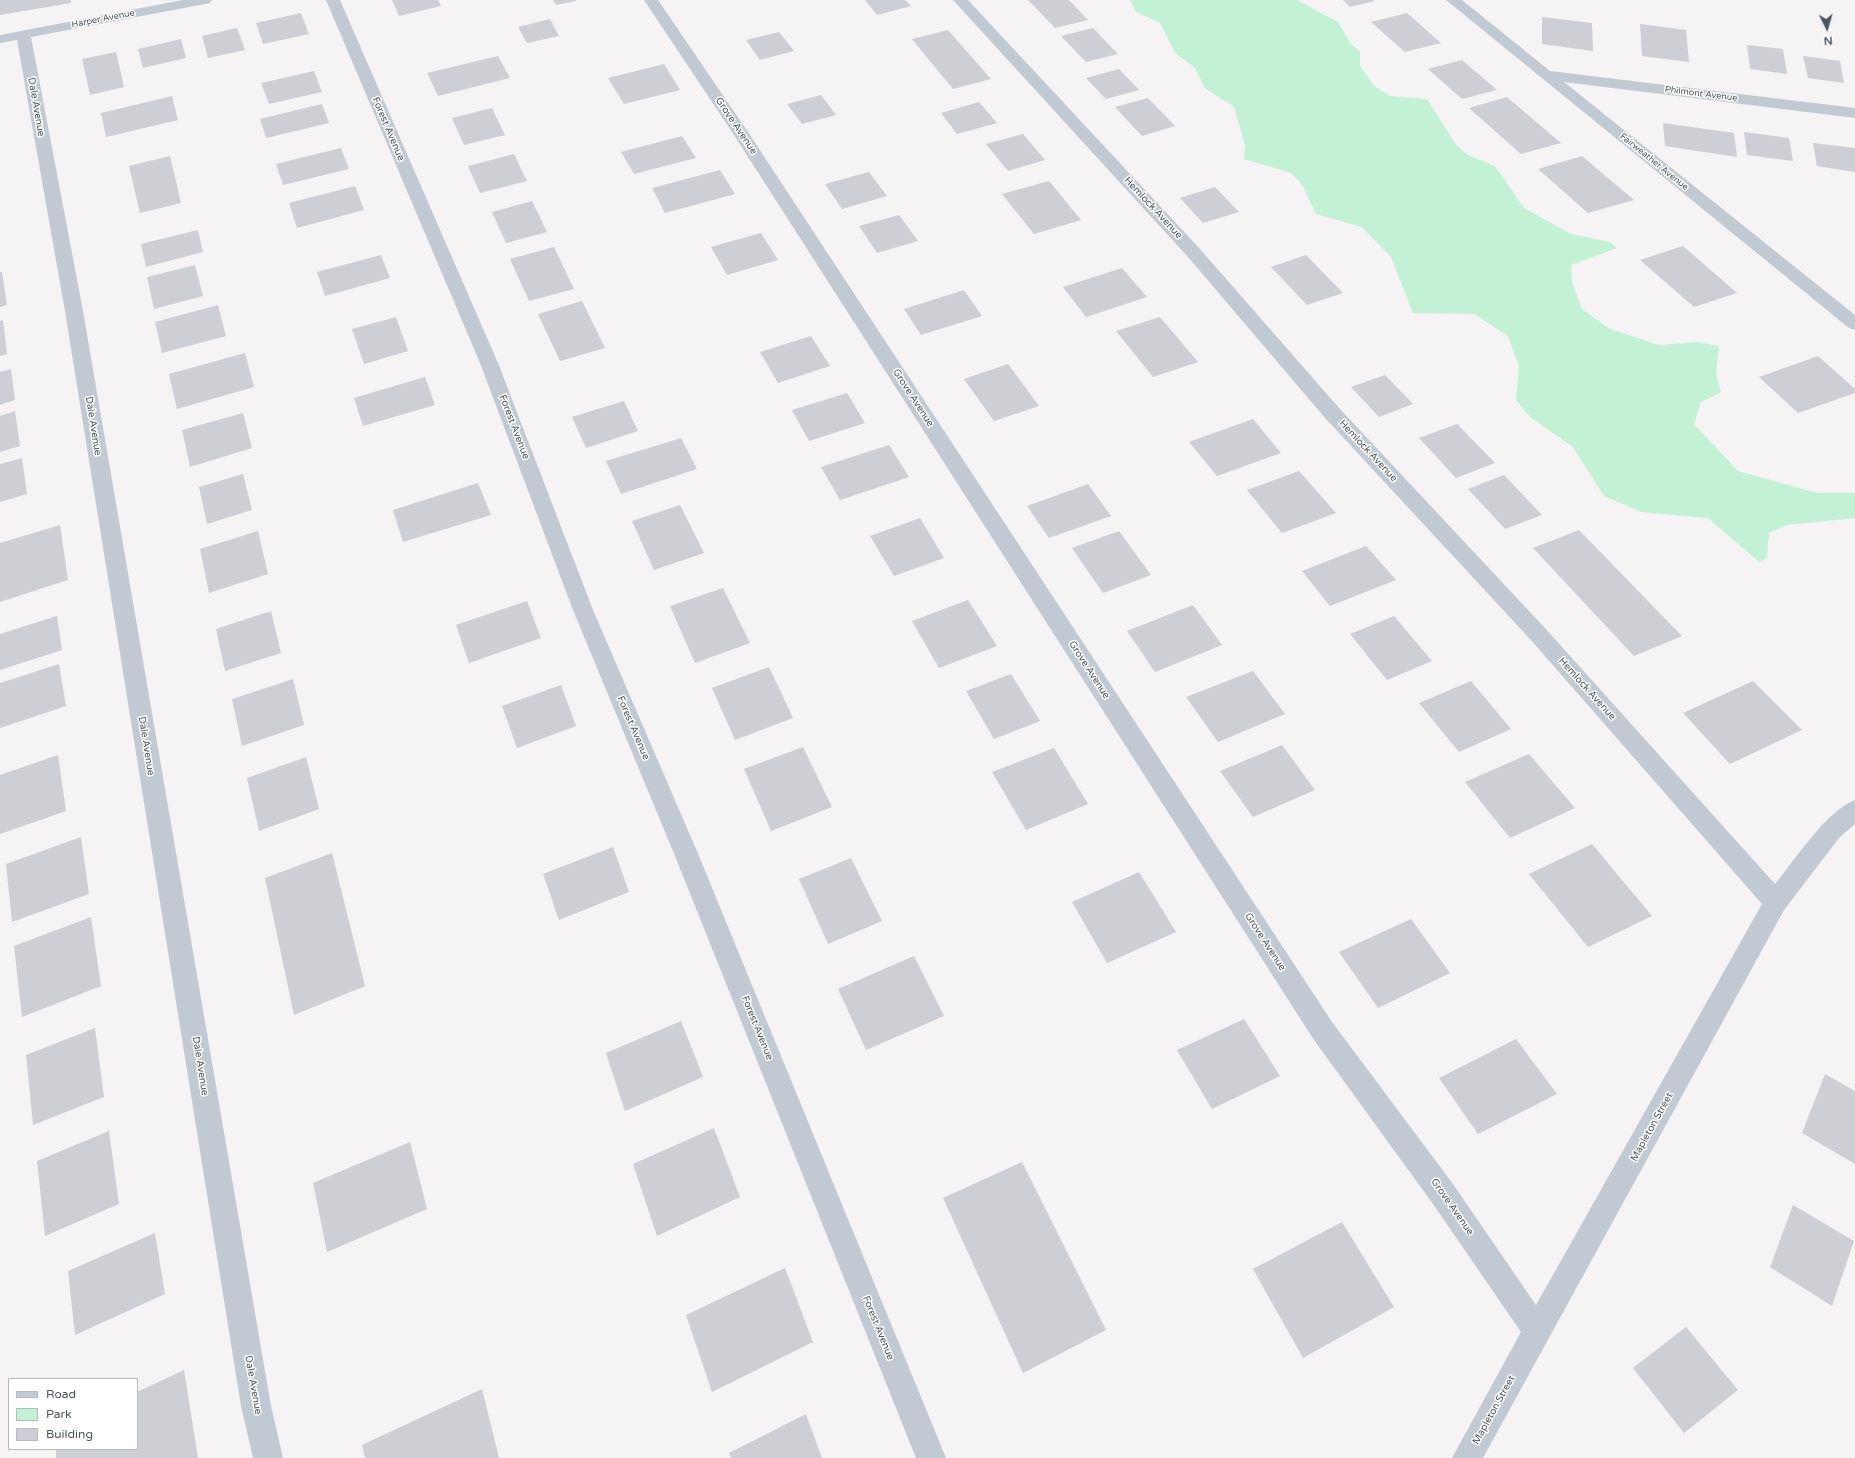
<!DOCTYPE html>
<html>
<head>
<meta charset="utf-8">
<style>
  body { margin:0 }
  #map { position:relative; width:1855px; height:1458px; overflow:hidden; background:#f5f3f3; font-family:"Varela Round",sans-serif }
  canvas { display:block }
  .legend { position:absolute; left:8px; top:1378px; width:130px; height:72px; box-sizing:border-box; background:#fff; border:1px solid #b7bbc0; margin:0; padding:5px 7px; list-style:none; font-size:12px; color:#4a5661 }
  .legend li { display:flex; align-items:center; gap:8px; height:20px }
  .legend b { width:20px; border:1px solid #b7bbc0 }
  .north { position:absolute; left:1807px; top:8px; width:40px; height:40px; -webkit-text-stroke:3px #fff; paint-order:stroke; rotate:175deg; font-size:11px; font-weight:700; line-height:16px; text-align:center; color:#4a5661 }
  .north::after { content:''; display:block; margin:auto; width:14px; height:18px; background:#4a5661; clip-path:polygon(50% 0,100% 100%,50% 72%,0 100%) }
</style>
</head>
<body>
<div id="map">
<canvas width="1855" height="1458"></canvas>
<ul class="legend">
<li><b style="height:5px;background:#c1cad2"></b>Road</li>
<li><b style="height:11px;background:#c3f1d5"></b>Park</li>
<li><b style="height:11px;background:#cdcfd5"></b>Building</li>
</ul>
<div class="north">N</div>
</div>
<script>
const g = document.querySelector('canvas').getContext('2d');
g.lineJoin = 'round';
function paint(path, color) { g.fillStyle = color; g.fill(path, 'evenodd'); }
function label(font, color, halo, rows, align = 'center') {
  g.font = font + ' "Varela Round",sans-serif'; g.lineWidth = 3; g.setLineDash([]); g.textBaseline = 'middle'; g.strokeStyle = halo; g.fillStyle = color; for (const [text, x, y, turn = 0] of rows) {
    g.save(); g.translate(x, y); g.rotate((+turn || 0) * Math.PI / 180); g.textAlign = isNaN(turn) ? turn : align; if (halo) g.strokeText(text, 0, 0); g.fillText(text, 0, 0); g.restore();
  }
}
const green = new Path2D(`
  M1130 0H1297L1338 22 1351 44 1360 51V66L1374 86 1390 96 1427 99 1456 145 1468 155 1495 166 1524 208 1571 234 1610 242 1617 248 1571 265 1572 282 1582 309 1610 329 1659 345 1698 342 1719 346 1716 375 1721 392 1701 402 1694 424 1738 471 1817 493H1855V518L1787 525 1769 533 1767 558 1759 562 1708 518 1641 512 1604 496 1573 447 1530 417 1516 400 1519 366 1508 336 1474 314 1413 313 1391 257 1362 227 1316 214 1301 183 1291 173 1244 159 1245 145 1234 107 1205 88 1194 67 1175 53 1160 23 1136 12Z`);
const building = new Path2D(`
  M0 0H71V3L0 15Z
  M392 0H438L441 6 399 16Z
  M553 0H576V1L556 5Z
  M865 0H905L911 6 877 15Z
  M1028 0H1069L1088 20 1055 28Z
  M1343 0H1374V1L1350 7Z
  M301 13 309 34 263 44 256 23Z
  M1407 13 1441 43 1405 52 1371 22Z
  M1542 17 1592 23 1593 51 1542 44Z
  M550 19 559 36 527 43 518 27Z
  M1640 24 1686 30 1689 62 1642 56Z
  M237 28 245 50 208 58 202 36Z
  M1093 28 1118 54 1086 62 1061 36Z
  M948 30 991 79 953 89 912 39Z
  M779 32 794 51 760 60 746 40Z
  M181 39 186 58 143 68 138 49Z
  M1747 45 1783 49 1787 74 1750 69Z
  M116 52 124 87 90 95 82 59Z
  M498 56 510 78 438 96 427 73Z
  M1803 56 1840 61 1844 83 1808 78Z
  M1462 60 1497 90 1462 99 1428 69Z
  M664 64 680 90 624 104 608 78Z
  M1119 69 1139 90 1106 99 1086 78Z
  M314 71 322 92 269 104 261 83Z
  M821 95 836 115 802 124 787 104Z
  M172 96 178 120 106 137 101 113Z
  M1507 97 1561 143 1521 154 1469 108Z
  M1148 98 1175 126 1142 136 1115 107Z
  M979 102 997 123 957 134 941 113Z
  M322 104 329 123 266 138 260 119Z
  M492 108 505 135 464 145 452 118Z
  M1663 123 1734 133 1737 157 1665 146Z
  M1744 132 1789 138 1793 161 1747 155Z
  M1023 134 1045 160 1008 171 986 144Z
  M682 136 696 158 634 174 621 152Z
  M1813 143 1855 148V172L1817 166Z
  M341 148 349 169 283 185 276 164Z
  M514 154 527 181 480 193 468 166Z
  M170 156 181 203 140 213 129 166Z
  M1582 156 1634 200 1588 213 1538 169Z
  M720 170 735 194 665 213 652 188Z
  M869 172 887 196 842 209 825 184Z
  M1049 181 1081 220 1034 234 1002 194Z
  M355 186 364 210 297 228 289 203Z
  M1215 187 1239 212 1203 223 1180 198Z
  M532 201 547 232 506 243 492 212Z
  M899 215 918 241 877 253 859 226Z
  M198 230 203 252 146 267 141 244Z
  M761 233 778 260 727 275 711 247Z
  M1683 246 1737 293 1694 307 1640 260Z
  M554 247 574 289 529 301 510 259Z
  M381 255 390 278 325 296 317 272Z
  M1306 255 1343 293 1307 305 1271 267Z
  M195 265 203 296 154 309 147 277Z
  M1122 268 1147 297 1086 317 1063 287Z
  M0 272H2L7 305 0 307Z
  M964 290 982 316 921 335 904 309Z
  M582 301 605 348 560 361 538 314Z
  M218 305 226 336 162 353 155 322Z
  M396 317 408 351 364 364 352 329Z
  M1160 317 1198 362 1153 377 1116 331Z
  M3 320 7 354 0 356V321Z
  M811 336 830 366 778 383 760 352Z
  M245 353 254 387 177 409 169 374Z
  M1818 356 1855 389V393L1798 413 1759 377Z
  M1008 364 1039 406 994 421 964 379Z
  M11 369 15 400 0 405V372Z
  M1385 375 1413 404 1379 417 1351 387Z
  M425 377 435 405 363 426 354 398Z
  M847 393 865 423 809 441 792 410Z
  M624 401 638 431 586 448 572 417Z
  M15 411 20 446 0 452V416Z
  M243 413 252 448 190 467 182 430Z
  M1253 419 1281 453 1217 476 1189 442Z
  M1457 424 1495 463 1456 478 1419 438Z
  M681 438 697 469 621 494 606 461Z
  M889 445 909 477 840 500 821 467Z
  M22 458 27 494 0 502V464Z
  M1299 471 1336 513 1282 533 1247 490Z
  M243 474 252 510 207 524 199 487Z
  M1504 475 1542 515 1505 529 1468 489Z
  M478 483 491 515 403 542 393 510Z
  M1088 484 1111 516 1049 538 1027 506Z
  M680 505 704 553 654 570 632 521Z
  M920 518 944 558 894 576 870 536Z
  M60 525 68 580 0 602V543Z
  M1579 530 1682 636 1634 656 1533 548Z
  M258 531 268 574 209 593 200 549Z
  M1119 531 1151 575 1103 593 1072 548Z
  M1366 546 1396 580 1330 606 1302 571Z
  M723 588 750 643 695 663 670 606Z
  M968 600 997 646 939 668 912 621Z
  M527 601 541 638 469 663 456 625Z
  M1193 605 1222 645 1155 672 1127 631Z
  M271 611 281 653 225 671 216 629Z
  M57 616 62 650 0 670V634Z
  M1394 616 1432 661 1387 680 1350 634Z
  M59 664 66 706 0 728V683Z
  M769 667 793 718 735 740 712 688Z
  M1253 671 1285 714 1218 742 1186 697Z
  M1011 674 1040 721 994 739 966 691Z
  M293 679 304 725 242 746 232 699Z
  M1471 681 1511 729 1459 752 1419 703Z
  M1753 681 1802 730 1730 764 1683 713Z
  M561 685 576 726 517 748 502 706Z
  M1282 745 1315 790 1253 817 1220 771Z
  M803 747 832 807 771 831 744 769Z
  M1054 748 1088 804 1026 830 992 772Z
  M1529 754 1575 808 1510 838 1465 782Z
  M58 755 66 811 0 834V775Z
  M306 757 319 809 259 831 247 778Z
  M81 837 89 894 12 922 6 864Z
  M1592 844 1652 916 1588 947 1529 874Z
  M613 847 629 892 559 920 543 874Z
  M332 853 365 986 294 1015 265 878Z
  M851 858 882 921 828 944 799 879Z
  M1139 872 1176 932 1107 963 1072 902Z
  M91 917 101 986 22 1017 14 946Z
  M1411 919 1450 973 1378 1008 1339 952Z
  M914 956 944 1016 866 1050 838 989Z
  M1244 1019 1280 1076 1212 1109 1177 1050Z
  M681 1021 703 1077 625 1111 606 1053Z
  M95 1028 104 1097 33 1125 26 1055Z
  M1516 1039 1557 1094 1478 1134 1439 1078Z
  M1825 1074 1855 1091V1164L1802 1133Z
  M714 1128 740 1197 657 1236 633 1164Z
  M109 1131 119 1204 45 1236 37 1161Z
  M410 1142 427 1209 327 1252 313 1183Z
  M1022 1162 1106 1330 1023 1373 943 1198Z
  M1793 1205 1854 1241 1832 1306 1770 1267Z
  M1342 1222 1394 1307 1303 1358 1253 1269Z
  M155 1233 165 1294 75 1335 68 1271Z
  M785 1268 813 1342 712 1392 686 1315Z
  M1686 1327 1738 1390 1684 1433 1633 1368Z
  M184 1370 198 1458H56V1449H137V1392Z
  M482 1389 499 1458H365L362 1445Z
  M806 1414 822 1458H731L729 1453Z`);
const minor = new Path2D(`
  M183 0H212L210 3 205 4 31 37 83 311 271 1406 283 1458H253L241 1406 65 311 17 40 0 43V35Z
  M326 0H340L498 363 593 610 699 856 946 1458H916L675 856 573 610 480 363Z
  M644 0H658L750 135 1332 1022 1453 1184 1536 1305 1762 904 1530 639 1326 419 1188 257 953 0H968L1200 249 1340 409 1544 627 1775 884C1795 860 1826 811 1855 800V824L1839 838 1784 910 1483 1458H1452L1521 1332 1433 1204 1314 1040 734 135Z
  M1446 0H1462L1550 71 1855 108V118L1564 82 1855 315V330L1849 328Z`);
const farStreetnames = [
  ["Harper Avenue",103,19,-11],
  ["Philmont Avenue",1701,94,7],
  ["Fairweather Avenue",1654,162,39]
];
const streetNames = [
  ["Dale Avenue",36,107,80],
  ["Grove Avenue",736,126,56],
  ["Forest Avenue",388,129,67],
  ["Hemlock Avenue",1153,208,47],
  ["Grove Avenue",913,398,57],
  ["Dale Avenue",93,426,81],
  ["Forest Avenue",514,427,69],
  ["Hemlock Avenue",1368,451,47],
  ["Grove Avenue",1089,670,57],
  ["Hemlock Avenue",1587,689,48],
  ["Forest Avenue",633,728,67],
  ["Dale Avenue",146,746,81],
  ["Grove Avenue",1265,942,57],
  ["Forest Avenue",757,1028,68],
  ["Dale Avenue",200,1066,81],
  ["Mapleton Street",1652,1127,-61],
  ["Grove Avenue",1452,1207,55],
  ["Forest Avenue",878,1328,68],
  ["Dale Avenue",253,1385,80],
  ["Mapleton Street",1494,1410,-61]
];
paint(green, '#c3f1d5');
paint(building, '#cdcfd5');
paint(minor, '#c1cad2');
label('9px', '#4a5661', '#fff', farStreetnames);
label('10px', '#4a5661', '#fff', streetNames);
</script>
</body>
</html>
